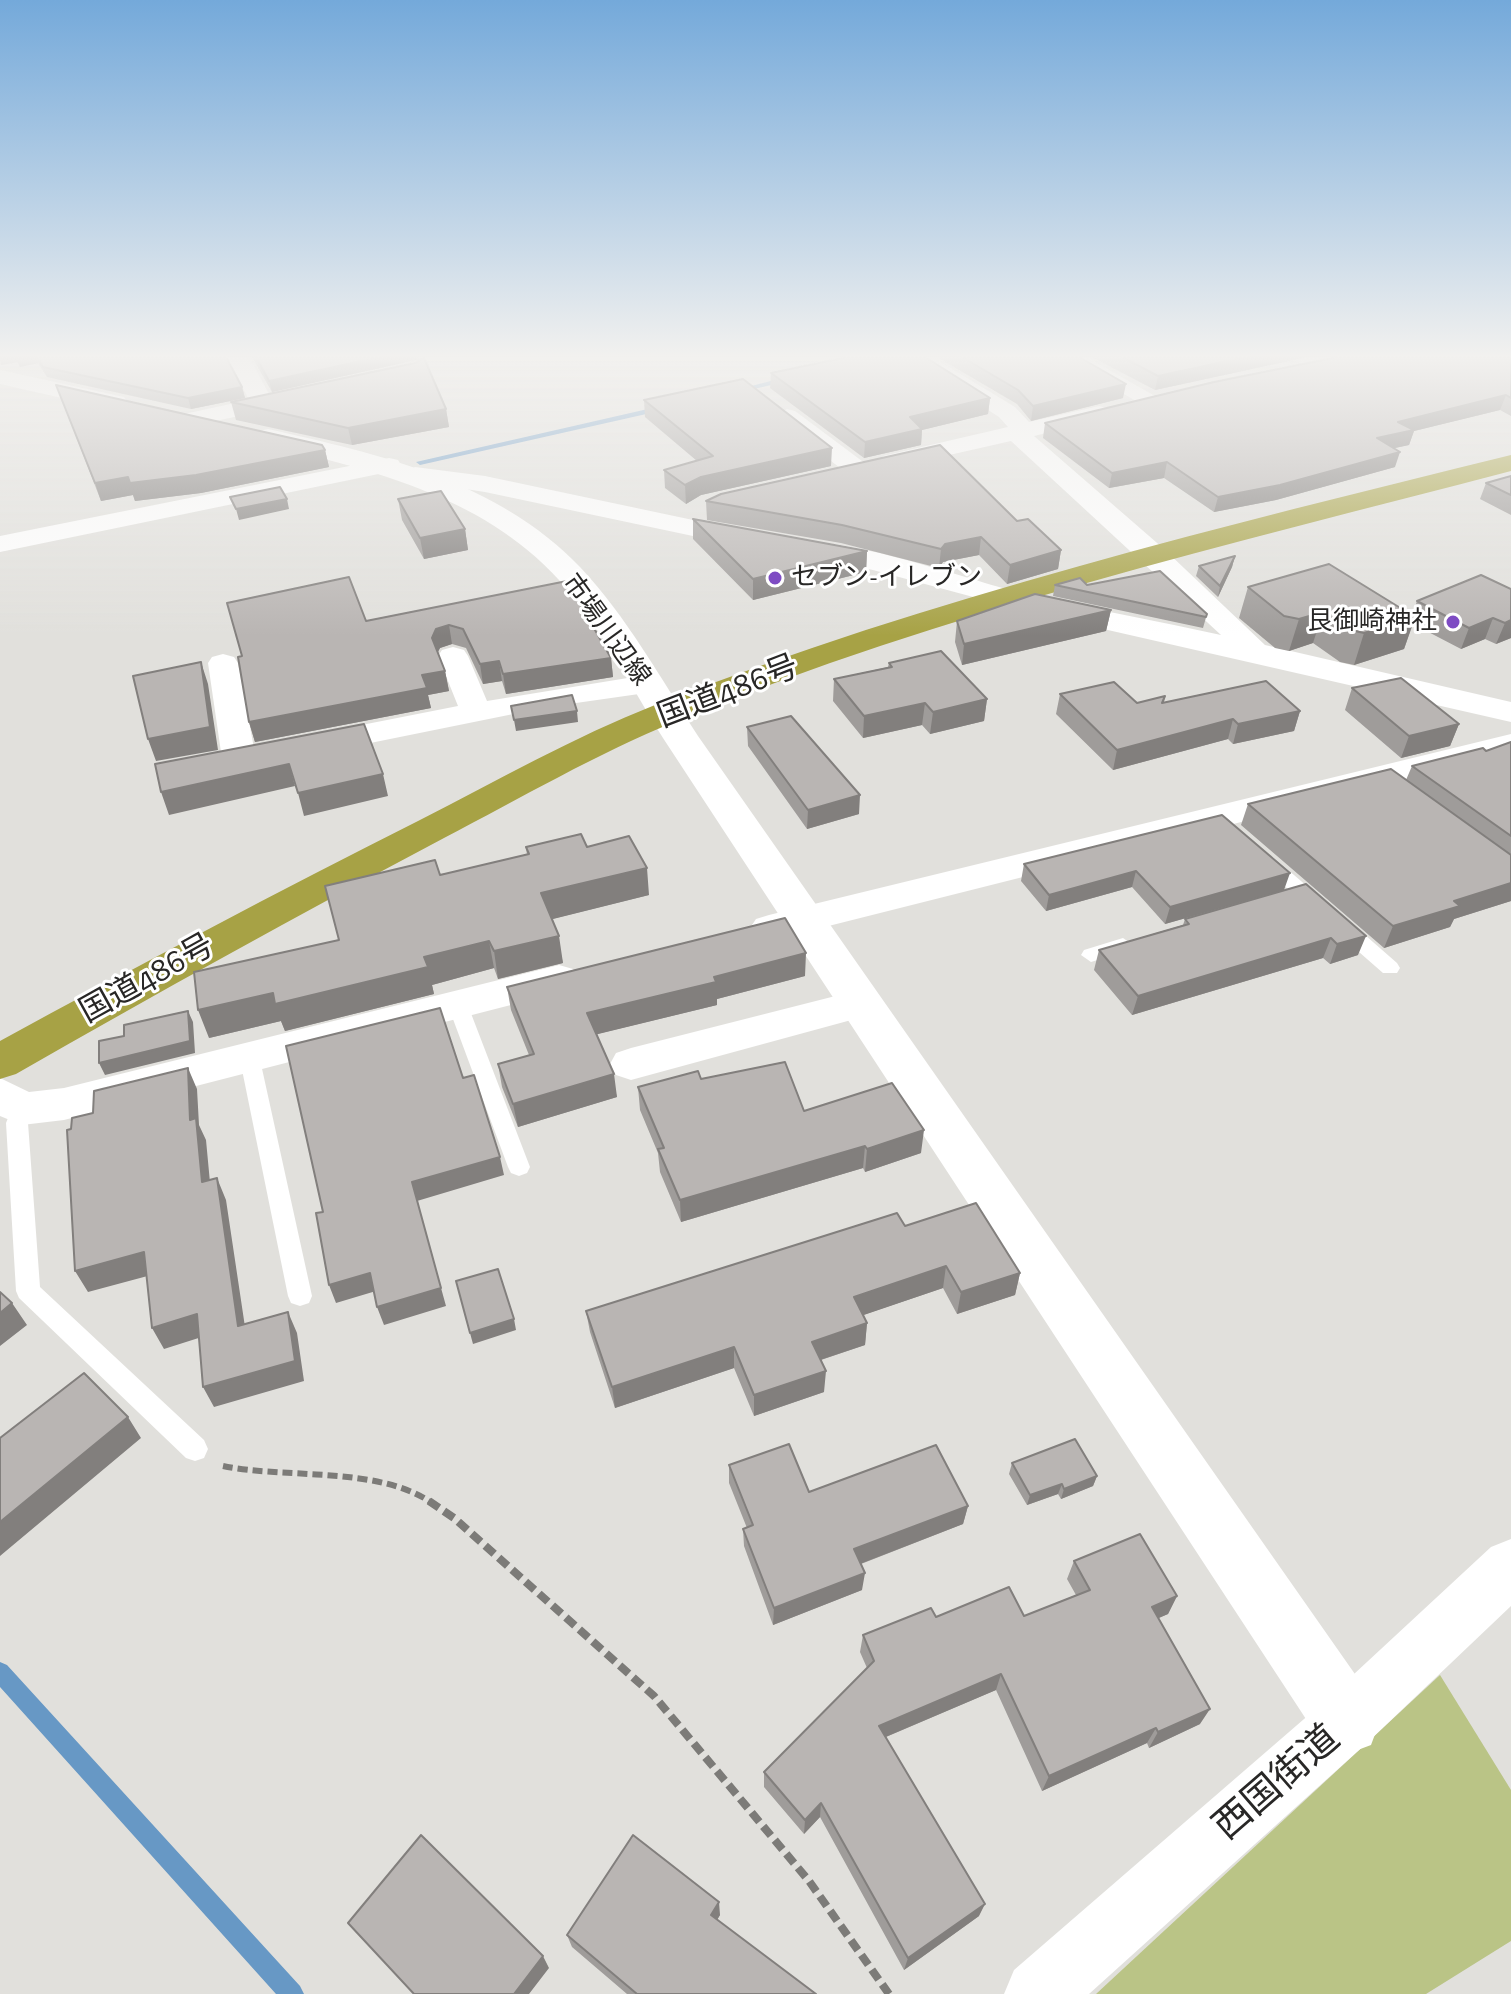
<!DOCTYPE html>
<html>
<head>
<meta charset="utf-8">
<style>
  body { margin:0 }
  canvas { display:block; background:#e1e0dc }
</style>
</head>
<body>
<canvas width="1511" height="1994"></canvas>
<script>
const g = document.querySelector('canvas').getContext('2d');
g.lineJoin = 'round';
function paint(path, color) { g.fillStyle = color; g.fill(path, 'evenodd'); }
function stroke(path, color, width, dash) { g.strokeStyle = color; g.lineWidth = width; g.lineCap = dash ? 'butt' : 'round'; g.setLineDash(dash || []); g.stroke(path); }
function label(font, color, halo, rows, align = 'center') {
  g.font = font + ' "Zilla Slab","Noto Sans JP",serif'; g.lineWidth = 6; g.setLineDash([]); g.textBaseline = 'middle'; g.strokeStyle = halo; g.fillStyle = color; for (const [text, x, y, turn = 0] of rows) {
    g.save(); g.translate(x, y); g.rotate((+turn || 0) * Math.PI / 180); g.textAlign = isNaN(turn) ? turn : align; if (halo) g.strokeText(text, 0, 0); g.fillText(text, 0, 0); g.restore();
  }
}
const green = new Path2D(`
  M1440 1675 1511 1790V1941L1426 1994H1096Z`);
const stream = new Path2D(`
  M786 377H789V381L736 393 732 391Z
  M661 406H664V410L420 465 416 462Z
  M0 1662 7 1665 300 1986 304 1994H276L0 1687Z`);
const pathFar1 = new Path2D(`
  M223 1466C286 1479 379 1466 432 1503`);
const path = new Path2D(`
  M429 1501 454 1518 654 1696 809 1881 889 1994`);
const lane = new Path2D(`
  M1267 855 1273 857 1322 899 1324 903 1322 907H1308L1261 865 1258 861 1261 857Z
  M1342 920 1349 921 1397 963 1400 968 1397 973H1383L1335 931 1333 926 1335 921Z
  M1123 938 1133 945 1130 950 1091 962 1081 955 1084 950Z
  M457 996 467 1003 530 1167 527 1173 519 1176 511 1173 508 1167 447 1003Z
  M249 1047 256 1050 259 1055 312 1296 309 1303 300 1306 291 1303 288 1296 239 1055 242 1050Z
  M22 1101 30 1103 33 1109 28 1123 40 1287 204 1440 208 1449 204 1458 195 1461 186 1458 19 1298 16 1291 6 1123 14 1103Z`);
const street = new Path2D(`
  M227 357H249L270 396 286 392 297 399 286 406 192 426 184 424 180 419 184 414 249 400Z
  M906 357H932L1015 407 1029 422 1099 406 1107 408 1111 413 1107 418 1034 436 1164 549 1265 645 1511 702V722L1029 612 873 570 802 556 798 550 802 544C842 534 981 584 1029 595 1092 609 1157 621 1221 635L1011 441 892 468 883 466 880 461 883 456 1008 427 999 417Z
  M1059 357H1086L1162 400 1151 407 1143 405Z
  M1290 357H1317L1326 365 1315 372Z
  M787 409 795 411 866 464 869 469 866 474H848L779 421 775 416Z
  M389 458 398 460 401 465 398 470 0 552V536Z
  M415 467 485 476 745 531 755 533 758 539 755 545 745 547 485 492 406 480 402 475Z
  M453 647 464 650 468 656 487 701 646 675 657 677 662 684 657 691 646 693 548 707 316 754 304 751 300 744 304 737 316 734 458 706 438 656 442 650Z
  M223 654 234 657 238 663 256 759 251 766 239 769 227 766 222 759 208 663 212 657Z
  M1511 734V754L769 941 756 937 750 928 756 919 769 915Z
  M559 965 573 969 579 979 573 989 64 1120 22 1125 0 1116V1078L29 1092 64 1088Z
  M863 989 877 993 883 1003 877 1013 631 1080 616 1075 610 1064 616 1053 631 1048Z
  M1511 1539V1606L1368 1742 1089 1994H1004L1014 1970 1326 1700 1491 1547Z`);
const secondary = new Path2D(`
  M0 370 124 397 128 402 115 410 0 384Z
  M268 429C379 454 498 481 580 567 627 617 661 679 698 736L1371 1697 1380 1721 1371 1745 1347 1754 1323 1745 663 738C630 685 601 627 559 580 481 494 367 469 259 443L255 437 259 431Z`);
const highway = new Path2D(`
  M1511 455V471C1231 544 945 611 677 721 596 754 521 798 444 838 300 914 157 993 16 1074L0 1079V1041C139 965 279 891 420 820 498 780 574 737 655 705 932 597 1223 526 1511 455Z`);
const wall = new Path2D(`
  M0 357H226L242 387 245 398 191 409 47 377 38 363 20 367 18 362 1 365Z
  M252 357H421L446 409 449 427 352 445 236 420 231 402 415 363 418 361 416 360 272 392Z
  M937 357H1079L1123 398 1031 421 1017 404Z
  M1092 357H1307L1155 390Z
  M1511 357V416L1500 410 1414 431 1409 445 1394 448 1395 467 1276 500 1214 512 1164 478 1109 488 1043 438 1045 423Z
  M771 373 990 398 988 414 922 430 921 445 864 458 770 388Z
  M56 385 325 450 329 467 201 493 135 501 133 495 101 501Z
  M644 400 831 466 701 495 686 504 665 488 664 470 697 461 645 417Z
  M1511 476V515L1480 499 1486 483Z
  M398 499 465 529 468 550 424 559 402 520Z
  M706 501 1017 521 1061 550 1058 569 1007 584 979 555 943 562 939 568 841 543 707 520Z
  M693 519 867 551 866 572 753 600 693 539Z
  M1235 556 1232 567 1218 597 1196 576 1199 566Z
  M567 581 611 658 613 677 506 694 502 681 483 684 466 648 452 644 440 648 438 652 445 671 449 691 428 695 431 708 255 742 249 722 366 621Z
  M1055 585H1087L1207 614 1203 628 1053 596Z
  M1248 587 1412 615 1417 601 1511 589V638L1496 644 1485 639 1461 649 1413 624 1404 649 1354 665 1340 662 1313 643 1289 651 1275 648 1239 618Z
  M1111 610 1106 631 962 665 955 642 957 621Z
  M889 663 987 699 984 721 930 734 922 725 863 738 833 701 834 679 888 667Z
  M1352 688 1459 724 1450 746 1401 758 1345 710Z
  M1060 694 1137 703 1165 696 1164 703 1300 711 1294 731 1233 744 1228 739 1113 770 1056 714Z
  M747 727 859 814 807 829 748 746Z
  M1511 742V901L1454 919 1450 927 1384 948 1241 825 1248 804 1406 780 1412 766 1486 751Z
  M1222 815 1284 890 1165 924 1132 887 1046 911 1021 881 1024 864Z
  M526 847H587L649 895 552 919 563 963 498 979 494 968 432 985 434 994 285 1031 281 1021 209 1038 339 940 440 875 527 855Z
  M1306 884 1358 955 1330 964 1323 958 1132 1015 1094 970 1099 950 1183 925 1185 919Z
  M805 976 717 999V1005L597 1034 617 1097 518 1127 502 1087 498 1064 529 1055 511 1010 507 987Z
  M701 1079 804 1111 921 1153 865 1172 863 1168 681 1222 660 1172 658 1153 640 1110 638 1087Z
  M905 1226 1020 1273 1015 1295 957 1314 943 1288 863 1315 867 1323 865 1345 821 1360 824 1392 754 1416 734 1368 615 1408 590 1332 586 1311Z
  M1012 1463 1097 1476 1093 1486 1061 1499 1058 1494 1027 1505 1009 1474Z
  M729 1465 809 1492 968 1506 963 1524 861 1564 862 1590 773 1625 744 1546 743 1529 747 1528 729 1483Z
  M1074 1561 1177 1596 1168 1614 1158 1618 1200 1724 1149 1748 1147 1743 1042 1791 996 1690 886 1737 979 1916 904 1970 820 1817 804 1834 764 1787V1772L867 1668 860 1652 863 1635 936 1617 1024 1616 1076 1595 1067 1579Z
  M720 1915 717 1920 816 1994H627L572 1947 567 1935Z`);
const shadedWall = new Path2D(`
  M0 357H16L18 362 1 365Z
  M16 357H36L38 363 20 367Z
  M380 357H416V360L272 392 269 381Z
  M1246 357H1307L1155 390 1158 376Z
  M1126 384 1123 398 1031 421 1033 406Z
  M242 387 245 398 191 409 188 398Z
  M1506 395 1500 410 1414 431 1409 445 1372 453 1377 438 1398 422Z
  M990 398 988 414 922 430 921 445 864 458 865 442 910 417Z
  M446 409 449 427 352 445 348 428Z
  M832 448 831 466 701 495 686 504 685 485 701 477Z
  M325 450 329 467 201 493 135 501 133 495 101 501 95 483 128 477Z
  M1400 452 1395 467 1276 500 1214 512 1218 497Z
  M1167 462 1164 478 1109 488 1112 473Z
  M287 499 289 509 239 520 236 509Z
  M465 529 468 550 424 559 420 538Z
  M981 537 979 555 943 562 939 568 941 549 945 544Z
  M1061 550 1058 569 1007 584 1010 565Z
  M867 551 866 572 753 600V579Z
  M1235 556 1232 567 1218 597 1220 586Z
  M1111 610 1106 631 962 665 964 644Z
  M1323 612 1313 643 1289 651 1299 619Z
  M1415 617 1404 649 1354 665 1364 633Z
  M1493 618 1485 639 1461 649 1469 628Z
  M1511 620V638L1496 644 1505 623Z
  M449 625 452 644 440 648 435 657 432 638 436 629Z
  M611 658 613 677 506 694 503 674Z
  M499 661 502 681 483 684 480 664Z
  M201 662 208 684 218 750 156 761 148 739Z
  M445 671 449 691 428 695 431 708 255 742 249 722 422 675Z
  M987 699 984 721 930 734 933 712Z
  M925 703 922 725 863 738 864 716Z
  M577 711 578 722 516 731 514 720Z
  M1300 711 1294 731 1233 744 1238 724Z
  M1233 719 1228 739 1113 770 1117 750Z
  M1459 724 1450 746 1401 758 1409 736Z
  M289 764 295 786 169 815 161 792Z
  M383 774 388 796 304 816 298 793Z
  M860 795 859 814 807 829 808 810Z
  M647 868 649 895 545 921 541 893Z
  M1136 871 1132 887 1046 911 1049 895Z
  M1290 873 1284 890 1165 924 1170 907Z
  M1511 883V901L1454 919 1450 927 1384 948 1393 926 1454 901Z
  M559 936 563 963 498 979 494 951Z
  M1366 936 1358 955 1330 964 1337 944Z
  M1331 938 1323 958 1132 1015 1138 996Z
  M489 941 494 968 432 985 434 994 285 1031 281 1021 209 1038 198 1010Z
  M806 953 805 976 717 999V1005L590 1036 587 1013 714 977Z
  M188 1011 193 1022 195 1053 105 1075 99 1063Z
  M188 1068 197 1089 199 1125 206 1140 212 1204 202 1182 190 1120Z
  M614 1074 617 1097 518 1127 513 1104Z
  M924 1130 921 1153 865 1172 867 1149Z
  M865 1146 863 1168 681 1222 680 1200Z
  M500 1157 504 1175 417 1201 446 1306 384 1325 377 1307 412 1182Z
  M217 1178 226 1200 248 1347 238 1326Z
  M144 1252 155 1274 88 1292 75 1271Z
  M946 1266 943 1288 852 1319 854 1297Z
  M370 1273 376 1291 336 1303 329 1285Z
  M1020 1273 1015 1295 957 1314 961 1292Z
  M12 1303 27 1325 0 1346V1313Z
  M288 1312 297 1333 304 1381 214 1407 203 1387Z
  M197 1314 208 1335 164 1349 152 1328Z
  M514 1319 516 1330 473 1344 470 1333Z
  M867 1323 865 1345 811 1363 812 1342Z
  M734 1347V1368L615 1408 612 1387Z
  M826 1371 824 1392 754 1416V1395Z
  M128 1417 141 1438 0 1556V1522Z
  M1097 1476 1093 1486 1061 1499 1064 1489Z
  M1062 1484 1058 1494 1027 1505 1030 1495Z
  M968 1506 963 1524 852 1567 854 1549Z
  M865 1573 862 1590 773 1625 774 1608Z
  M1177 1596 1168 1614 1143 1625 1152 1607Z
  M1001 1674 996 1690 876 1741 879 1726Z
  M1210 1709 1200 1724 1149 1748 1158 1732Z
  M1156 1728 1147 1743 1042 1791 1049 1776Z
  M821 1803 820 1817 804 1834 805 1820Z
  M719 1902 720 1915 712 1928 711 1915Z
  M985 1904 979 1916 904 1970 908 1958Z
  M543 1956 549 1968 529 1994H514Z`);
const building = new Path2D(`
  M37 357H226L242 387 188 398 43 367Z
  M256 357H380L269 381Z
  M848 357H925L990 398 910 417 922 429 865 442 771 373Z
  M962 357H1079L1126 384 1033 406 1018 390Z
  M1122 357H1246L1158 376Z
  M1338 357H1511V398L1506 395 1398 422 1414 430 1377 438 1400 452 1280 485 1218 497 1167 462 1112 473 1045 423 1214 382Z
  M424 358 446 409 348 428 231 402 415 363Z
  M743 379 832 448 701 477 685 485 664 470 713 456 644 400Z
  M56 385 322 445 325 450 196 475 130 483 128 477 95 483Z
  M940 445 1017 521 1028 519 1061 550 1010 565 981 537 945 544 941 549 842 525 706 501 721 494Z
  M1511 476V495L1486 483Z
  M280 487 287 499 236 509 230 497Z
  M441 491 465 529 420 538 398 499Z
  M693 519 867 551 753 579Z
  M1235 556 1220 586 1199 566Z
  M1329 564 1415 617 1364 633 1351 630 1323 612 1299 619 1284 616 1248 587Z
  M1160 571 1207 614 1206 617 1055 585 1080 578 1087 585Z
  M1481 575 1511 589V620L1505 623 1493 618 1469 628 1417 601Z
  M349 577 366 621 567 581 611 658 503 674 499 661 480 664 463 629 449 625 436 629 432 638 445 671 422 675 427 688 249 722 238 657 242 656 227 603Z
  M1035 594 1111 610 964 644 957 621Z
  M941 651 987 699 933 712 925 703 864 716 834 679 892 667 889 663Z
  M201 662 210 727 148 739 133 676Z
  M1401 678 1459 724 1409 736 1352 688Z
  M1266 681 1300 711 1238 724 1233 719 1117 750 1060 694 1114 682 1137 703 1165 696 1162 703Z
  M572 695 577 711 514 720 511 706Z
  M791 716 860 795 808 810 747 727Z
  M364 724 383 774 298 793 289 764 161 792 155 764Z
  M1511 742V836L1412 766 1483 748 1486 751Z
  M1391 769 1511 855V883L1454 901 1460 906 1393 926 1248 804Z
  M1222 815 1290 873 1170 907 1136 871 1049 895 1024 864Z
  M581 834 587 847 629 836 647 868 541 893 559 936 494 951 489 941 424 957 428 967 275 1004 273 993 198 1010 194 972 339 940 325 886 435 860 440 875 529 854 526 847Z
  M1306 884 1366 936 1337 944 1331 938 1138 996 1099 950 1189 924 1185 919Z
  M785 918 806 953 714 977 716 982 587 1013 614 1074 513 1104 498 1064 534 1054 507 987Z
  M440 1008 463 1078 474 1075 500 1157 412 1182 441 1288 377 1307 370 1273 329 1285 316 1213 323 1212 286 1046Z
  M188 1011 190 1041 99 1063V1041L124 1036V1025Z
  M785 1062 804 1111 892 1083 924 1130 867 1149 865 1146 680 1200 658 1149 664 1148 638 1087 698 1071 701 1079Z
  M188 1068 190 1120 196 1118 202 1182 217 1178 238 1326 288 1312 295 1361 203 1387 197 1314 152 1328 144 1252 75 1271 67 1130 71 1129 72 1118 93 1113 94 1091Z
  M976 1203 1020 1273 961 1292 946 1266 854 1297 867 1323 812 1342 826 1371 754 1395 734 1347 612 1387 586 1311 897 1213 905 1226Z
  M498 1269 514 1319 470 1333 456 1281Z
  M0 1292 12 1303 0 1313Z
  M84 1373 128 1417 0 1522V1438Z
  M1075 1439 1097 1476 1064 1489 1062 1484 1030 1495 1012 1463Z
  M789 1444 809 1492 936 1445 968 1506 854 1549 865 1573 774 1608 743 1529 753 1525 729 1465Z
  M1140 1534 1177 1596 1152 1607 1210 1709 1158 1732 1156 1728 1049 1776 1001 1674 879 1726 985 1904 908 1958 821 1803 805 1820 764 1772 874 1661 863 1635 931 1608 936 1617 1009 1587 1024 1616 1090 1590 1074 1561Z
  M421 1835 543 1956 514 1994H414L348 1923Z
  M633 1835 719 1902 711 1915 816 1994H637L567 1935Z`);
const markers = [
  [775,578,8,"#7e4bc3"],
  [1453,622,8,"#7e4bc3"]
];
const farPoinames = [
  ["セブン-イレブン",791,578],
  ["艮御崎神社",1437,622,"right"]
];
const farStreetnames = [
  ["市場川辺線",606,630,54]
];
const streetNames = [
  ["国道486号",728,692,-21],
  ["国道486号",147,979,-29]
];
const nearStreetnames = [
  ["西国街道",1277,1783,-41]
];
paint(green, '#bac486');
paint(stream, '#6798c5');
stroke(pathFar1, '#7c7b78', 6, [10, 5]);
stroke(path, '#7c7b78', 8, [12, 6]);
paint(lane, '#fff');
paint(street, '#fff');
paint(secondary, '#fff');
paint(highway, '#a7a245');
paint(wall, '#9f9c9a');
paint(shadedWall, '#827f7d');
paint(building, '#b9b5b3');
stroke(building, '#827f7d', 2);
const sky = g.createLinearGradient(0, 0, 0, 636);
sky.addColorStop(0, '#74a9da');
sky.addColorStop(0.56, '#f2f1ef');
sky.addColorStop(1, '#f2f1ef00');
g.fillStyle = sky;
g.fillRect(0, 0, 1511, 636);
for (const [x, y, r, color] of markers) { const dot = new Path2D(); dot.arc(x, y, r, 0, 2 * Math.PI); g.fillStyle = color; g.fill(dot); stroke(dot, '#fff', 3); }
label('26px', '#282726', '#fff', farPoinames, 'left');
label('26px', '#282726', '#fff', farStreetnames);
label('32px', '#282726', '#fff', streetNames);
label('38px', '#282726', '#fff', nearStreetnames);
</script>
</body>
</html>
